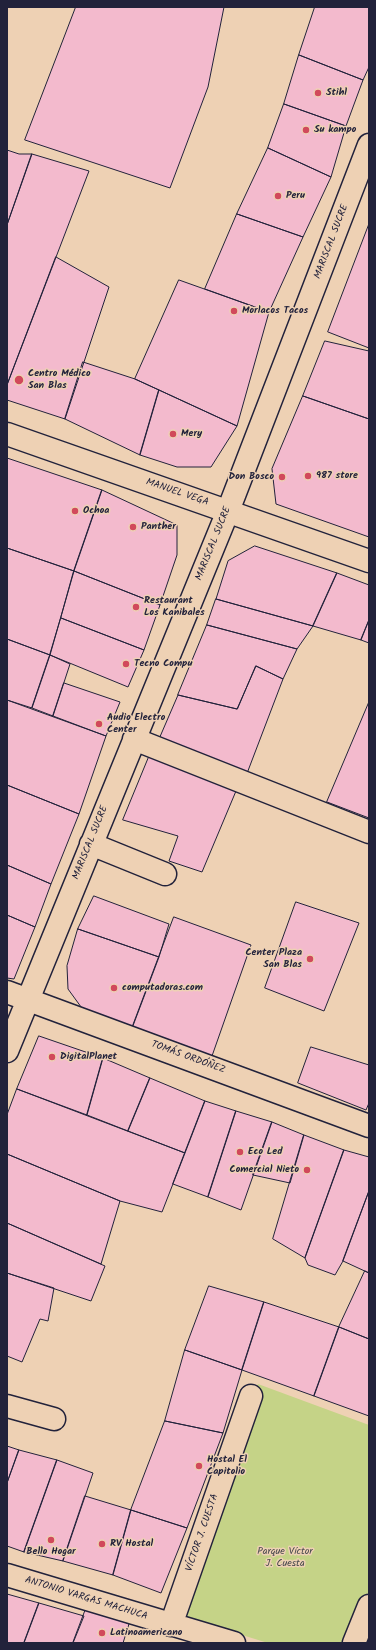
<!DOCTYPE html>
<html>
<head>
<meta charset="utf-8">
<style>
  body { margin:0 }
  #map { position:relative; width:376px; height:1650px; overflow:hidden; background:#eed1b4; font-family:Kalam,sans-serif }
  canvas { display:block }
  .frame { position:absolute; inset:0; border:8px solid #22223b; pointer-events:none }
</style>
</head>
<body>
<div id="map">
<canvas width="376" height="1650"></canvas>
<div class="frame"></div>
</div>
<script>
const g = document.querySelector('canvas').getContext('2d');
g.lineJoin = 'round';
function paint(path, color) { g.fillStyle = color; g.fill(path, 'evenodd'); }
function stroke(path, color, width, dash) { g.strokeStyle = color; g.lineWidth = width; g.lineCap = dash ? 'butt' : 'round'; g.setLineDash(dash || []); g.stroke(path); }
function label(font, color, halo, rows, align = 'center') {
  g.font = font + ' Kalam,sans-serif'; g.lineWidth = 3; g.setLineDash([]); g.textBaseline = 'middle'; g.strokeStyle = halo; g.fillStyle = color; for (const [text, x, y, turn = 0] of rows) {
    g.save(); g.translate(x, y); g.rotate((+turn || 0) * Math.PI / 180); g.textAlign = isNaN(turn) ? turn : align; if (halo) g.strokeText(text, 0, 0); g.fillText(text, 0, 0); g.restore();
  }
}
const green = new Path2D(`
  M258 1384 369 1425V1590L348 1643H268L177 1615Z`);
const building = new Path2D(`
  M76 7H224L208 87 170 188 25 140Z
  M315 7H369V67L363 80 299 55Z
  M299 55 363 80 346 126 284 104Z
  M284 104 346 126 331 177 268 148Z
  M268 148 331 177 303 237 237 214Z
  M7 150 19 154H32L7 225Z
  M32 154 89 171 7 385V225Z
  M237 214 303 237 269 312 205 289Z
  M369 224V348L328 332Z
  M56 257 109 287 65 419 7 400V385Z
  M179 280 269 312 237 426 135 379Z
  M325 341 369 351V419L303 396Z
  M83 362 135 379 159 390 140 455 65 419Z
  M159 390 237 426 211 467H177L140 455Z
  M303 396 369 419V537L276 504 272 469Z
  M7 458 102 490 74 571 7 548Z
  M102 490 177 525V555L160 605 74 571Z
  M255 546 337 573 313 626 216 599 228 561Z
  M7 548 74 571 50 655 7 639Z
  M74 571 160 605 144 650 61 618Z
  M337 573 369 585V620L361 640 313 626Z
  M216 599 313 626 297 649 207 625Z
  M61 618 144 650 128 687 50 655Z
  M369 620V643L361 640Z
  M207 625 297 649 283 679 256 666 237 709 178 695Z
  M7 639 50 655 32 708 7 700Z
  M50 655 70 664 53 716 32 708Z
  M256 666 283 679 246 776 159 739 178 695 237 709Z
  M64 683 120 702 106 736 53 716Z
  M7 700 106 736 79 814 7 785Z
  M369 702V818L327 802Z
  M151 752 236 791 202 872 169 861 178 836 123 820Z
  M7 785 79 814 51 884 7 865Z
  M7 865 51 884 35 927 7 915Z
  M94 896 169 924 159 957 78 929Z
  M296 902 359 923 324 1011 265 988Z
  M7 915 35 927 14 979 7 978Z
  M174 917 251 945 212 1056 131 1031Z
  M78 929 159 957 131 1031 84 1011 68 989 67 966Z
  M39 1036 103 1058 87 1115 17 1089Z
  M311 1047 369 1065V1103L366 1110 298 1083Z
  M103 1058 150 1078 128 1131 87 1115Z
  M150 1078 205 1101 185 1153 128 1131Z
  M17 1089 185 1153 162 1212 120 1201 7 1154V1115Z
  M205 1101 236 1111 208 1197 173 1184Z
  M236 1111 272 1122 241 1210 208 1197Z
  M272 1122 304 1135 290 1183 253 1175Z
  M304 1135 344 1150 305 1258 273 1239Z
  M344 1150 369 1157V1191L343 1261 335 1275 308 1265 305 1258Z
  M7 1154 120 1201 101 1264 7 1223Z
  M369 1191V1273L343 1261Z
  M7 1223 105 1266 91 1301 7 1273Z
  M365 1271 369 1273V1339L339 1327Z
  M7 1273 54 1288 48 1321 40 1319 22 1362 7 1356Z
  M209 1286 264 1302 242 1370 185 1350Z
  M264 1302 339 1327 314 1396 242 1370Z
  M339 1327 369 1339V1416L314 1396Z
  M185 1350 242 1370 223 1433 165 1421Z
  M165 1421 223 1433 187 1528 131 1510Z
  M7 1446 19 1450 7 1483Z
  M19 1450 57 1460 24 1552 7 1546V1483Z
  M57 1460 93 1473 63 1561 24 1552Z
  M85 1496 131 1510 113 1575 63 1561Z
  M131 1510 187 1528 161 1593 113 1575Z
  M7 1594 39 1603 24 1643H7Z
  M39 1603 84 1616 73 1643H24Z
  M87 1606 129 1624 123 1643H73Z`);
const minor = new Path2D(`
  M7 434 369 561
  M134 739 369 832
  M91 844 165 874
  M7 992 369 1126
  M7 1051 228 511 369 145
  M7 1406 54 1419
  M7 1575 234 1643
  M171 1625 251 1396
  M354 1643 369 1606`);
const markers = [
  [318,93,4,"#d1495b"],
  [306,130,4,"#d1495b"],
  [278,196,4,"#d1495b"],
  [234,311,4,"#d1495b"],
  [19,380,5,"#d1495b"],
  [173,434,4,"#d1495b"],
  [308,476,4,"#d1495b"],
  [282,477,4,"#d1495b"],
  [75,511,4,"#d1495b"],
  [133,527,4,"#d1495b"],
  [136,607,4,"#d1495b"],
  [126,664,4,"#d1495b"],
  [99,724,4,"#d1495b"],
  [310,959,4,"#d1495b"],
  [114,988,4,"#d1495b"],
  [52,1057,4,"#d1495b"],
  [240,1152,4,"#d1495b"],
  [307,1170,4,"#d1495b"],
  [199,1466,4,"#d1495b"],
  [51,1540,4,"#d1495b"],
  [102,1544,4,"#d1495b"],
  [102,1633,4,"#d1495b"]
];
const poiNames = [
  ["Stihl",326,93],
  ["Su kampo",314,130],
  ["Peru",286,196],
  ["Morlacos Tacos",242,311],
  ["Centro Médico",28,374],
  ["San Blas",28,386],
  ["Mery",181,434],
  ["987 store",316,476],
  ["Don Bosco",274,477,"right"],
  ["Ochoa",83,511],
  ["Panther",141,527],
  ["Restaurant",144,601],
  ["Los Kanibales",144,613],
  ["Tecno Compu",134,664],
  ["Audio Electro",107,718],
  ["Center",107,730],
  ["Center Plaza",302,953,"right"],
  ["San Blas",302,965,"right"],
  ["computadoras.com",122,988],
  ["DigitalPlanet",60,1057],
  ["Eco Led",248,1152],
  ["Comercial Nieto",299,1170,"right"],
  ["Hostal El",207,1460],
  ["Capitolio",207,1472],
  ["RV Hostal",110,1544],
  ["Bello Hogar",51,1552,"center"],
  ["Latinoamericano",110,1633]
];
const streetNames = [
  ["MARISCAL SUCRE",332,242,-69],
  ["MANUEL VEGA",177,493,19],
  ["MARISCAL SUCRE",214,544,-68],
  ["MARISCAL SUCRE",91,843,-68],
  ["TOMÁS ORDÓÑEZ",188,1058,20],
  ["VÍCTOR J. CUESTA",203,1533,-71],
  ["ANTONIO VARGAS MACHUCA",86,1599,17]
];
const parkNames = [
  ["Parque Víctor",285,1552],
  ["J. Cuesta",285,1564]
];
paint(green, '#c5d387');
paint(building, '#f3bacd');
stroke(building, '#22223b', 1);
stroke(minor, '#22223b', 25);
stroke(minor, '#eed1b4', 22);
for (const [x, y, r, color] of markers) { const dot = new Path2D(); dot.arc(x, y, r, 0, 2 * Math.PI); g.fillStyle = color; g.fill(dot); stroke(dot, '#eed1b4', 1.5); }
label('bold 10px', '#22223b', '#eed1b4', poiNames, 'left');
label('10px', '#22223b', '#eed1b4', streetNames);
label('10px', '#43454a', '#eed1b4', parkNames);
</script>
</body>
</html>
